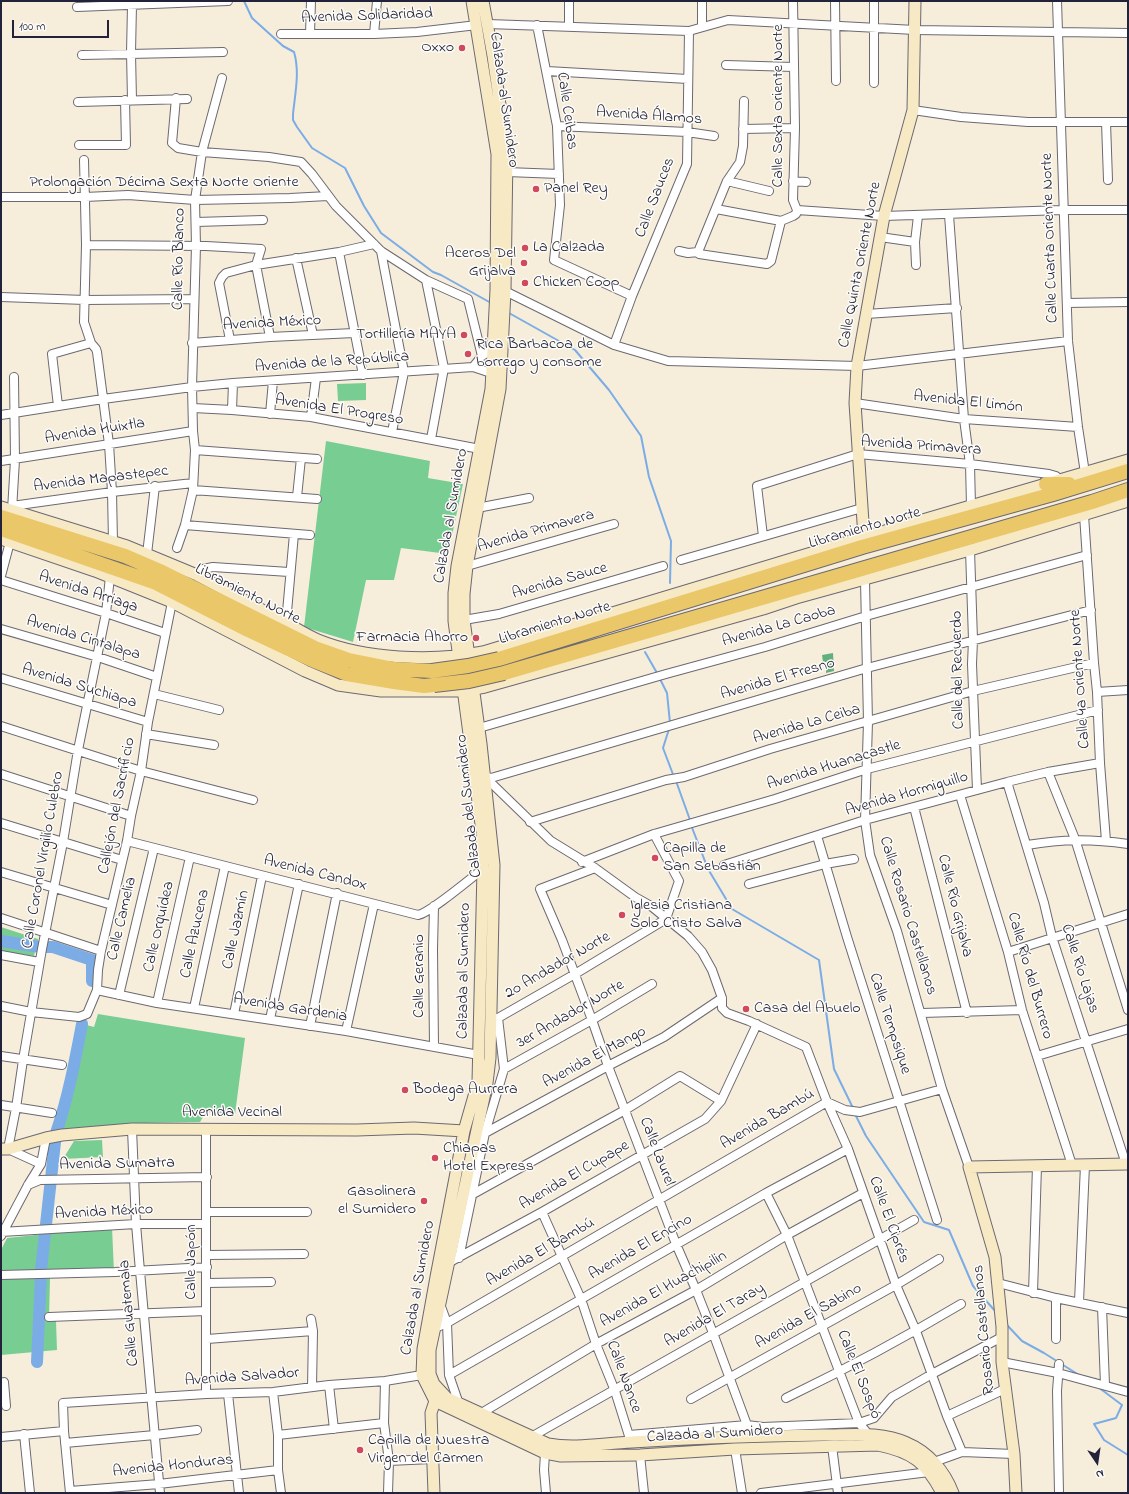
<!DOCTYPE html>
<html>
<head>
<meta charset="utf-8">
<style>
  body { margin:0 }
  #map { position:relative; width:1129px; height:1494px; overflow:hidden; background:#f6eedb; font-family:"Indie Flower",sans-serif }
  canvas { display:block }
  .frame { position:absolute; inset:0; border:2px solid #22223b; pointer-events:none }
  .north { position:absolute; left:1077px; top:1442px; width:40px; height:40px; -webkit-text-stroke:3px #fdfcf7; paint-order:stroke; rotate:167deg; font-size:11px; font-weight:700; line-height:16px; text-align:center; color:#22223b }
  .north::after { content:''; display:block; margin:auto; width:14px; height:18px; background:#22223b; clip-path:polygon(50% 0,100% 100%,50% 72%,0 100%) }
  .scale { position:absolute; left:12px; top:20px; width:97px; height:18px; box-sizing:border-box; border:2px solid #22223b; border-top:0; padding-left:5px; font-size:12px; line-height:14px; white-space:nowrap; color:#22223b; -webkit-text-stroke:3px #fdfcf7; paint-order:stroke }
</style>
</head>
<body>
<div id="map">
<canvas width="1129" height="1494"></canvas>
<div class="frame"></div>
<div class="north">N</div>
<div class="scale">100 m</div>
</div>
<script>
const g = document.querySelector('canvas').getContext('2d');
g.lineJoin = 'round';
function paint(path, color) { g.fillStyle = color; g.fill(path, 'evenodd'); }
function stroke(path, color, width, dash) { g.strokeStyle = color; g.lineWidth = width; g.lineCap = dash ? 'butt' : 'round'; g.setLineDash(dash || []); g.stroke(path); }
function label(font, color, halo, rows, align = 'center') {
  g.font = font + ' "Indie Flower",sans-serif'; g.lineWidth = 3; g.setLineDash([]); g.textBaseline = 'middle'; g.strokeStyle = halo; g.fillStyle = color; for (const [text, x, y, turn = 0] of rows) {
    g.save(); g.translate(x, y); g.rotate((+turn || 0) * Math.PI / 180); g.textAlign = isNaN(turn) ? turn : align; if (halo) g.strokeText(text, 0, 0); g.fillText(text, 0, 0); g.restore();
  }
}
const green = new Path2D(`
  M366 383V400L338 401 337 384Z
  M326 441 430 461 428 478 463 484 448 554 401 548 394 580H366L353 642 304 627Z
  M1 927 38 939 34 956 1 951Z
  M98 1014 245 1038 235 1114 206 1112 200 1122 145 1123 61 1131 83 1024 94 1027Z
  M102 1140 103 1157 63 1159 74 1141Z
  M112 1227 114 1272 1 1273V1250L7 1238Z
  M1 1278H50L49 1320 56 1321 57 1350 1 1355Z`);
const forest = new Path2D(`
  M833 653 834 671 826 673V662H823L822 655Z`);
const stream = new Path2D(`
  M244 1 252 18 283 46 294 52C300 72 295 94 293 114V120L297 127 312 148 345 168 364 206 381 233 433 272 441 275 491 303
  M509 313 575 350 609 390 641 436 649 477 671 541 670 583
  M645 652 657 673
  M660 679 667 693 670 723
  M669 729 663 748 674 777
  M676 781 690 820
  M691 825 708 869 732 909 819 960 834 1069 853 1108
  M855 1114 866 1136 924 1222 949 1230 973 1286 996 1312
  M1006 1324 1022 1341 1044 1353 1079 1375
  M1098 1387 1122 1405 1116 1418 1094 1424 1104 1440 1128 1455`);
const river = new Path2D(`
  M1 941 40 947H53L92 960V981
  M41 1270 56 1133C68 1098 75 1061 82 1024
  M37 1362 41 1275`);
const street = new Path2D(`
  M702 1V27
  M793 1 795 128 793 200 797 210
  M835 1 836 81
  M1057 1 1068 341 1078 427 1085 473
  M77 7 228 1
  M488 24 689 31 728 20 915 30 1128 33
  M537 25 557 126 560 205 554 260 632 296
  M569 26V1
  M281 34H374L417 32 477 25
  M310 34 311 1
  M374 34 377 1
  M82 55 223 52
  M726 65 794 67
  M547 71 688 79
  M874 83V1
  M176 98 172 143 178 148 202 152 269 157 301 162 312 174 336 206 381 251 426 280 468 299 482 356
  M132 100 131 53 132 5
  M744 101 743 146 740 162 727 181 698 252 699 254 767 264 771 261 781 221
  M78 102 187 99
  M913 110 961 117 1028 122H1128
  M1106 122 1108 180
  M557 126 687 132 714 136
  M743 129 795 128
  M79 145H126L125 100
  M84 160 86 245 84 322 91 343 96 349 97 352 109 444 112 492 113 542
  M507 172 559 174
  M727 181 769 191
  M793 181 806 182
  M1 197H85L128 195 195 200 290 198 328 196
  M716 209 781 221 793 216 796 214 797 210
  M797 210 884 216 1063 210H1128
  M949 215 964 419 970 464 971 506
  M196 222 263 220
  M880 237 915 242 916 265
  M915 242 918 216
  M86 245 206 246 261 249 256 265 270 337
  M381 251 404 372 392 432
  M679 251 688 253 698 252
  M339 252 363 375
  M296 258 313 335
  M426 280 444 368 431 439
  M505 291 614 345 668 361 857 366 1068 341
  M1 297 85 300 194 299
  M1067 303 1128 302
  M866 314 957 308
  M230 340 219 283 222 277 226 273 256 265 339 252 374 244
  M192 343 270 337 354 333
  M614 345 632 296 687 164 689 31
  M473 367 482 356 493 349
  M855 403 964 419 1078 427
  M58 406 52 354 91 343
  M193 408 232 410 311 417 480 449
  M232 410 233 383
  M270 414 273 381
  M1 415 103 399 192 387 233 383 473 367 491 373
  M311 417 316 378
  M195 450 317 459
  M1 461 193 431
  M193 490 317 499
  M297 497 301 458
  M12 506 112 492 193 483
  M477 508 529 498
  M12 510 15 460 14 377
  M1084 515 1094 663 1097 692 1100 763 1106 841
  M185 525 310 535
  M763 536 757 486 858 454 970 464 1049 474 1056 476 1060 480
  M177 548 185 525 193 490 195 450 193 431 192 387 196 246 195 200 202 152 222 78
  M970 550 973 640 972 664 977 790
  M147 554 155 486
  M681 560 862 508
  M467 566 614 524
  M197 575 203 569 213 567 289 572
  M1 576 10 542
  M1 580 106 613 165 633
  M865 580 868 722 865 820 870 855 897 931 942 1089 969 1167
  M464 620 499 614 663 566
  M286 623 294 534
  M1 629 98 657 157 677
  M1 678 148 722
  M1097 692 1128 690
  M154 694 219 710
  M1 726 141 771 253 800
  M479 728 666 674 765 647 866 616 1087 555
  M146 734 214 745
  M1048 772 1075 839 1128 1010
  M1 774 131 816
  M483 776 491 778 867 668 1091 610
  M484 776 551 841 595 868 635 897 651 906 688 936 702 952 712 970 722 998V1008L727 1013 749 1021 806 1047 827 1102 848 1149 896 1285 916 1331 947 1416 962 1452
  M1007 782 1044 903 1052 937 1126 1164
  M960 795 1008 952 1022 1010 1072 1165
  M914 807 967 1013
  M530 822 666 780 684 777 770 749 973 691 1094 663
  M1 823 122 860
  M817 836 847 937 937 1220
  M127 841 418 915C430 913 471 878 483 869
  M1027 845C1063 839 1091 839 1128 844
  M582 862 654 834 775 799 867 769 1098 710
  M724 865 865 820 1007 782 1048 772 1100 763
  M595 868 540 889 562 940 592 1020 608 1066 676 1244 696 1290 713 1333 747 1425
  M1 872 112 905
  M749 884 825 864 854 859
  M434 906 433 949 434 1047
  M1 918 101 951
  M1008 952 1128 914
  M1 955 39 962
  M97 990 157 1003 346 1031 479 1055
  M119 995 154 848
  M157 1003 190 857
  M1 1006 31 1012 79 1017 87 1014 97 990 98 970 101 951 127 841 131 816 141 771 148 722 172 602
  M194 1008 225 866
  M922 1013 1022 1010
  M234 1014 262 876
  M491 1018H498L575 974 666 919 679 881 654 834
  M270 1019 299 884
  M310 1026 337 893
  M346 1031 374 904
  M1 1056 62 1065
  M1037 1056 1128 1029
  M504 1069 592 1020 652 984
  M1 1105 52 1113
  M132 1129 136 1224 140 1271 160 1493
  M206 1130V1394
  M476 1134 485 1133 608 1066 664 1037 722 998
  M41 1164 8 1149 16 1108 23 1060 42 949 63 842 78 750 106 613 110 577
  M28 1185 40 1180 207 1177
  M766 1193 787 1235 859 1423 869 1435
  M473 1194 625 1110 680 1076 721 1101
  M206 1212H307
  M542 1212 581 1299 596 1344 615 1391 630 1439
  M1 1232 136 1224H206
  M1 1236 28 1185 41 1164 46 1138
  M207 1255 304 1254
  M459 1258 485 1133 504 1069 498 1018
  M448 1263 542 1212 705 1119 721 1101 757 1024
  M1 1275 115 1272 207 1267
  M207 1283 271 1282
  M998 1283 1056 1298 1128 1313
  M1033 1293 1037 1166
  M1079 1302 1085 1165
  M440 1304 447 1323 449 1375 459 1404
  M1102 1307 1105 1385
  M49 1317 206 1311
  M311 1319 313 1331 312 1387
  M435 1328 447 1323 827 1102 845 1110 860 1112 942 1089
  M207 1339 313 1331
  M1056 1339V1298
  M1002 1362 1058 1373 1128 1392
  M449 1375 766 1193 848 1149
  M385 1381 384 1423 389 1461 388 1493
  M1 1383 4 1382 6 1406
  M329 1385 334 1429
  M273 1392 278 1435V1470L281 1493
  M228 1394 239 1493
  M786 1398C846 1369 904 1338 961 1304
  M691 1399 896 1285 939 1259
  M480 1414 596 1344 696 1290 787 1235 863 1193
  M947 1416 1005 1389
  M24 1434 30 1493
  M278 1435 384 1423
  M629 1435 747 1425 763 1427 859 1423 874 1418 892 1397 932 1374 1002 1337
  M1 1437 64 1431
  M531 1437 914 1220
  M65 1443 155 1435 197 1430
  M832 1446 838 1493
  M735 1449 742 1493
  M545 1453 544 1470 546 1493
  M640 1455 644 1493
  M389 1461 432 1459
  M934 1462 962 1452 1014 1454
  M70 1491 159 1484 278 1470
  M70 1493 64 1431 63 1403 206 1394 273 1392 329 1385 385 1381 422 1375
  M761 1493 929 1472
  M1059 1493 1057 1391 1059 1364`);
const secondary = new Path2D(`
  M472 1 497 154 496 290 491 389 457 566 454 593V621L482 832 483 869 478 1082 464 1131 436 1277 423 1349 422 1375 435 1401 545 1453 561 1456 640 1455 735 1449 878 1445C912 1452 926 1462 942 1493
  M483 1 493 56 507 154 505 291 500 389 467 566 464 594V620L481 744 494 865 490 1058 487 1083 430 1350V1374L434 1384 447 1398 548 1444C576 1449 604 1443 632 1442 696 1438 760 1436 823 1435 851 1435 881 1431 907 1443 929 1452 945 1472 953 1493
  M1 507 127 546 197 575C224 589 251 604 277 618 291 625 304 634 318 640 365 659 432 662 483 652L861 538 1128 460
  M864 537 855 403 857 366 884 216 913 110 915 1
  M1 539 95 571 172 602 305 671 338 685 381 691H464L485 687 763 609 796 598 970 550 1128 501
  M1 1149H8L46 1138 62 1135 132 1129 357 1130 414 1128 464 1131
  M434 1493 431 1413 435 1401
  M1016 1493 1014 1454 1002 1362V1327L995 1257 969 1167 1128 1164`);
const highway = new Path2D(`
  M1046 484H1069
  M1 517 125 556 162 572 315 648 349 660 394 669 432 671
  M1 529 156 583 248 630 312 660 347 674 394 682 424 686 434 685
  M499 659 862 547 1053 494 1128 471
  M504 673 1092 502 1128 490`);
const highwayBridge = new Path2D(`
  M432 671 468 666 499 659
  M434 685 469 681 504 673`);
const markers = [
  [462,48,4,"#d1495b"],
  [536,189,4,"#d1495b"],
  [525,248,4,"#d1495b"],
  [524,263,4,"#d1495b"],
  [525,283,4,"#d1495b"],
  [464,335,4,"#d1495b"],
  [468,354,4,"#d1495b"],
  [476,638,4,"#d1495b"],
  [655,858,4,"#d1495b"],
  [622,915,4,"#d1495b"],
  [746,1009,4,"#d1495b"],
  [405,1090,4,"#d1495b"],
  [435,1158,4,"#d1495b"],
  [424,1201,4,"#d1495b"],
  [360,1450,4,"#d1495b"]
];
const streetNames = [
  ["Avenida Solidaridad",367,17,-2],
  ["Calzada al Sumidero",503,100,82],
  ["Calle Sexta Oriente Norte",779,106,-90],
  ["Calle Ceibas",566,111,82],
  ["Avenida Álamos",649,117,4],
  ["Prolongación Décima Sexta Norte Oriente",164,183],
  ["Calle Sauces",656,198,-69],
  ["Calle Cuarta Oriente Norte",1051,238,-92],
  ["Calle Río Blanco",180,259,-89],
  ["Calle Quinta Oriente Norte",861,265,-79],
  ["Avenida México",272,324,-3],
  ["Avenida de la República",332,363,-4],
  ["Avenida El Limón",968,403,6],
  ["Avenida El Progreso",339,411,9],
  ["Avenida Huixtla",95,432,-9],
  ["Avenida Primavera",921,447,4],
  ["Avenida Mapastepec",101,480,-7],
  ["Calzada al Sumidero",452,516,-80],
  ["Libramiento Norte",865,529,-16],
  ["Avenida Primavera",536,532,-16],
  ["Avenida Sauce",560,582,-16],
  ["Avenida Arriaga",88,593,18],
  ["Libramiento Norte",247,595,27],
  ["Libramiento Norte",555,624,-17],
  ["Avenida La Caoba",779,627,-16],
  ["Avenida Cintalapa",83,639,17],
  ["Calle del Recuerdo",959,670,-91],
  ["Calle 4a Oriente Norte",1081,679,-94],
  ["Avenida El Fresno",778,680,-16],
  ["Avenida Suchiapa",79,687,17],
  ["Avenida La Ceiba",807,725,-16],
  ["Avenida Huanacastle",834,766,-17],
  ["Avenida Hormiguillo",907,795,-16],
  ["Callejón del Sacrificio",118,806,-79],
  ["Calzada del Sumidero",470,806,-96],
  ["Calle Coronel Virgilio Culebro",44,860,-80],
  ["Avenida Candox",315,874,14],
  ["Calle Río Grijalva",954,906,76],
  ["Calle Rosario Castellanos",907,916,73],
  ["Calle Camelia",123,919,-77],
  ["Calle Orquídea",160,927,-77],
  ["Calle Jazmín",237,930,-78],
  ["Calle Azucena",196,934,-78],
  ["2o Andador Norte",558,966,-30],
  ["Calle Río Lajas",1079,969,72],
  ["Calzada al Sumidero",465,971,-89],
  ["Calle Geranio",420,976,-90],
  ["Calle Río del Burrero",1029,976,74],
  ["Avenida Gardenia",290,1009,9],
  ["3er Andador Norte",571,1015,-30],
  ["Calle Tempsique",889,1024,72],
  ["Avenida El Mango",595,1058,-28],
  ["Avenida Vecinal",232,1113],
  ["Avenida Bambú",768,1120,-30],
  ["Calle Laurel",656,1152,69],
  ["Avenida Sumatra",117,1165,-1],
  ["Avenida El Cupape",575,1176,-30],
  ["Avenida México",104,1213,-3],
  ["Calle El Ciprés",888,1220,70],
  ["Avenida El Encino",641,1248,-30],
  ["Avenida El Bambú",541,1253,-30],
  ["Calle Japón",192,1262,-90],
  ["Calzada al Sumidero",419,1288,-80],
  ["Avenida El Huachipilin",664,1290,-29],
  ["Calle Guatemala",130,1313,-95],
  ["Avenida El Taray",715,1316,-30],
  ["Avenida El Sabino",809,1317,-29],
  ["Rosario Castellanos",985,1330,-95],
  ["Calle El Sospó",858,1375,68],
  ["Calle Nance",623,1377,70],
  ["Avenida Salvador",242,1378,-4],
  ["Calzada al Sumidero",715,1435,-3],
  ["Avenida Honduras",173,1467,-6]
];
const poiNames = [
  ["Oxxo",454,48,"right"],
  ["Panel Rey",544,189],
  ["La Calzada",533,248],
  ["Aceros Del",516,254,"right"],
  ["Grijalva",516,272,"right"],
  ["Chicken Coop",533,283],
  ["Tortillería MAYA",456,335,"right"],
  ["Rica Barbacoa de",476,345],
  ["borrego y consome",476,363],
  ["Farmacia Ahorro",468,638,"right"],
  ["Capilla de",663,849],
  ["San Sebastián",663,867],
  ["Iglesia Cristiana",630,906],
  ["Solo Cristo Salva",630,924],
  ["Casa del Abuelo",754,1009],
  ["Bodega Aurrera",413,1090],
  ["Chiapas",443,1149],
  ["Hotel Express",443,1167],
  ["Gasolinera",416,1192,"right"],
  ["el Sumidero",416,1210,"right"],
  ["Capilla de Nuestra",368,1441],
  ["Virgen del Carmen",368,1459]
];
paint(green, '#78ce92');
paint(forest, '#62b17c');
stroke(stream, '#7bace6', 2);
stroke(river, '#7bace6', 12);
stroke(street, '#6c6973', 10);
stroke(secondary, '#6c6973', 13);
stroke(highway, '#6c6973', 16);
stroke(street, '#fff', 8);
stroke(secondary, '#f7e9c3', 11);
stroke(highway, '#eac769', 14);
stroke(highwayBridge, '#6c6973', 16, []);
stroke(highwayBridge, '#eac769', 14);
for (const [x, y, r, color] of markers) { const dot = new Path2D(); dot.arc(x, y, r, 0, 2 * Math.PI); g.fillStyle = color; g.fill(dot); stroke(dot, '#fdfcf7', 1.5); }
label('16px', '#22223b', '#fdfcf7', streetNames);
label('16px', '#22223b', '#fdfcf7', poiNames, 'left');
</script>
</body>
</html>
